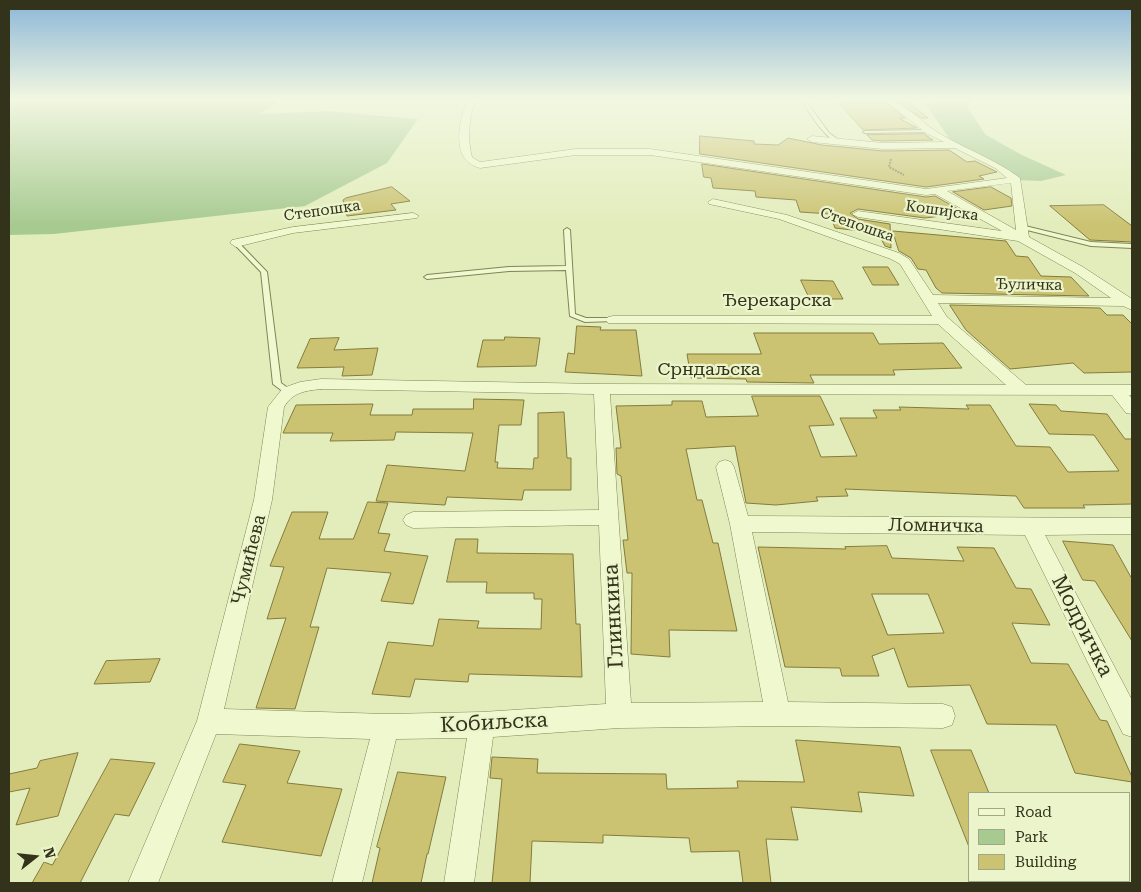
<!DOCTYPE html>
<html>
<head>
<meta charset="utf-8">
<style>
  body { margin:0 }
  #map { position:relative; width:1141px; height:892px; overflow:hidden; background:#e3edbc; font-family:"Roboto Serif",serif }
  canvas { display:block }
  .frame { position:absolute; inset:0; border:10px solid #33331b; pointer-events:none }
  .legend { position:absolute; left:968px; top:792px; width:162px; height:90px; box-sizing:border-box; background:#ecf4cb; border:1px solid #a2a785; margin:0; padding:6px 9px; list-style:none; font-size:15px; color:#33331b }
  .legend li { display:flex; align-items:center; gap:10px; height:25px }
  .legend b { width:25px; border:1px solid #a2a785 }
  .north { position:absolute; left:10px; top:832px; width:50px; height:50px; -webkit-text-stroke:4px #ecf4cb; paint-order:stroke; rotate:74deg; font-size:14px; font-weight:700; line-height:20px; text-align:center; color:#33331b }
  .north::after { content:''; display:block; margin:auto; width:18px; height:22px; background:#33331b; clip-path:polygon(50% 0,100% 100%,50% 72%,0 100%) }
</style>
</head>
<body>
<div id="map">
<canvas width="1141" height="892"></canvas>
<div class="frame"></div>
<ul class="legend">
<li><b style="height:6px;background:#f0f8cf"></b>Road</li>
<li><b style="height:14px;background:#a7ca91"></b>Park</li>
<li><b style="height:14px;background:#cbc372"></b>Building</li>
</ul>
<div class="north">N</div>
</div>
<script>
const g = document.querySelector('canvas').getContext('2d');
g.lineJoin = 'round';
function paint(path, color) { g.fillStyle = color; g.fill(path, 'evenodd'); }
function stroke(path, color, width, dash) { g.strokeStyle = color; g.lineWidth = width; g.lineCap = dash ? 'butt' : 'round'; g.setLineDash(dash || []); g.stroke(path); }
function label(font, color, halo, rows, align = 'center') {
  g.font = font + ' "Roboto Serif",serif'; g.lineWidth = 4.5; g.setLineDash([]); g.textBaseline = 'middle'; g.strokeStyle = halo; g.fillStyle = color; for (const [text, x, y, turn = 0] of rows) {
    g.save(); g.translate(x, y); g.rotate((+turn || 0) * Math.PI / 180); g.textAlign = isNaN(turn) ? turn : align; if (halo) g.strokeText(text, 0, 0); g.fillText(text, 0, 0); g.restore();
  }
}
const green = new Path2D(`
  M9 100H280L259 114 327 111 418 119 387 163 305 206 54 234 9 235Z
  M933 100H973L967 107 986 135 1022 155 1066 175 1041 181 1016 180 951 141 925 103Z`);
const building = new Path2D(`
  M861 100H883L905 118H899L917 128 863 130 840 104Z
  M894 100H906L928 118H922Z
  M924 134 933 140 883 141 872 140 867 135Z
  M700 136 754 141V144L778 145 788 138 822 145 883 151 949 150 967 162 975 161 997 172 979 176 984 179 926 187 700 154Z
  M702 164 926 197 935 196 965 213 925 218 858 209 850 213 858 219 890 224 891 248 885 246 878 233 835 228 830 214 800 212 796 200 756 197 755 191 713 188 711 178 704 177Z
  M392 187 410 201 391 204 396 210 347 216 343 200 346 198Z
  M991 187 1011 198 1012 206 984 210 953 192Z
  M1104 205 1132 226V242L1090 240 1050 206Z
  M893 231 1006 241 1016 256 1028 257 1041 276 1071 277 1089 296 942 293 936 288 926 270 918 269 911 258 899 251Z
  M863 267H888L899 285H873Z
  M801 280 833 281 843 299H810Z
  M950 305 1100 308 1107 315H1123L1132 324V372L1084 373 1073 363 1010 369 966 330Z
  M577 326 601 327 600 330H636L642 376 565 372 568 353 574 354Z
  M754 333H873L879 344 943 343 962 368 893 370 895 375H810L814 383 747 382 746 379 691 378 687 354H761Z
  M505 337 540 338 536 366 477 367 483 340H504Z
  M339 338 334 350 378 348 372 375 342 376 344 367 297 368 310 339Z
  M752 396H820L834 425 809 426 821 457 857 456 840 418H877L873 410H901L899 407 969 409 966 405H990L1016 446 1050 447 1068 472 1119 471 1094 435 1049 434 1029 404 1056 405 1061 411 1107 414 1125 439H1132V504L1083 505 1085 508H1024L1016 496 845 489 848 496 816 497 818 501 776 505 746 503 735 446 686 449 697 500H702L713 543H718L737 631 669 630 670 657 631 654 632 573H627L623 540H628L621 476 617 474 616 448H621L616 406 672 405V401H702L706 417 758 416Z
  M474 399 524 400 521 425H499L495 462H498L497 468 533 469 534 458H538V413L564 412 567 458H571V490H524L522 500 447 497 445 505 376 501 387 465 465 471 473 433 396 432 394 440 330 441 333 433H283L296 405 373 404 370 415H412L413 409H473Z
  M368 502 388 503 378 533 390 534 384 551 428 556 413 604 381 601 391 573 327 568 310 627H319L295 709 256 708 286 618 267 619 284 567 270 566 292 512H328L319 539H353Z
  M456 539H478L477 553 573 554 576 624H580L582 677 469 674 468 682 415 679 410 697 372 694 388 642 433 646 439 619 479 621 477 628 541 629 542 599H534V593H486L487 582H447Z
  M1063 541 1113 545 1132 579V641L1095 581 1083 580Z
  M887 546 892 558 964 561 957 547 994 548 1016 588 1031 589 1050 625 1012 623 1031 663 1068 664 1100 720 1107 721 1132 777V782L1075 773 1056 725 987 724 970 685 908 687 894 648 872 656 879 676H842L840 668 785 667 758 547 846 549 845 547ZM872 594H928L944 633 888 635Z
  M160 659 150 682 94 684 106 661Z
  M796 740 900 747 914 796 858 792 862 812 791 807 798 840 766 839 771 883H743L739 851 691 852 689 838 603 835V843L532 841 530 883H492L502 779 490 778 492 757 538 759 537 773 666 774 667 789 738 788 737 781 804 782Z
  M240 744 300 751 287 783 342 789 321 856 222 842 246 785 223 782Z
  M931 750H971L989 793H970V849Z
  M78 753 58 816 16 825 30 788 9 792V774L37 768 40 761Z
  M111 759 155 763 129 816 115 814 80 883H32L44 862 52 865Z
  M398 772 446 777 428 854H427L421 883H372L380 848 377 847Z`);
const path = new Path2D(`
  M891 159 889 167 904 175`);
const service = new Path2D(`
  M803 100H805L829 133 840 141V143C827 141 807 111 803 100Z
  M929 130 931 132 865 133 863 132 865 131Z
  M1021 225 1091 242 1132 244V248L1091 246 1019 228V226Z
  M567 228 570 230 575 314 586 318H613L617 320 615 321 585 322 570 316 566 270 509 271 427 279 424 277 427 275 509 267 566 266 564 230Z
  M234 242H238L267 272 281 383 292 391 291 393H285L273 384 261 272 234 244Z`);
const minor = new Path2D(`
  M467 100H475C469 118 467 139 472 157L480 162 576 149H650L926 189 1007 178 995 168 955 148 883 149 812 142 807 139 812 136 883 143 944 142 926 133 885 100C902 100 917 118 931 128 959 147 992 157 1020 178L1029 237 1083 267 1132 299V310L1123 306 938 303 947 317 1026 385H1132V395H1129L1132 399V414L1126 413 1112 395 610 394 631 703 763 702 730 524 716 467 719 462 725 460 731 462 734 467 748 516 1132 518V534L1045 535 1132 700V737L1123 734 1025 535 752 532 788 702 943 704 952 707 955 716 952 725 943 728 778 726 619 728 493 737 474 883H444L467 738 396 739 362 883H332L370 739 216 734 158 883H128L197 721 254 500 268 407 283 388 300 382 321 379 602 384 1006 385 938 324 608 323 606 320 608 317 613 316H932L900 264 891 259 779 219 709 204 708 202 713 199 787 215 899 253 909 259 933 295 1111 298 1075 273 1018 241 858 217 852 214 858 211 1002 231 935 194 926 195 650 155H576L480 168C450 161 459 122 467 100ZM1011 183 1016 230 947 191ZM321 389 594 394 599 510 413 512 406 515 403 520 406 525 413 528 599 525 606 704 482 712 386 714 224 709 272 500 284 407C293 392 305 391 321 389Z
  M413 213 419 216 417 218 293 233 236 247 230 243 232 240 293 227Z`);
const farStreetnames = [
  ["Степошка",322,211,-8],
  ["Кошијска",942,211,8],
  ["Степошка",857,225,19],
  ["Ђуличка",1029,285,1]
];
const streetNames = [
  ["Ђерекарска",777,301],
  ["Срндаљска",709,370],
  ["Ломничка",936,526,1],
  ["Чумићева",249,560,-76]
];
const nearStreetnames = [
  ["Глинкина",614,616,-93],
  ["Модричка",1082,626,63],
  ["Кобиљска",494,723,-3]
];
paint(green, '#a7ca91');
paint(building, '#cbc372');
stroke(building, '#837b3c', 1);
stroke(service, '#828456', 2);
stroke(minor, '#828456', 1);
stroke(path, '#828456', 2, [2, 1]);
paint(service, '#f0f8cf');
paint(minor, '#f0f8cf');
const sky = g.createLinearGradient(0, 0, 0, 225);
sky.addColorStop(0, '#8bb6d7');
sky.addColorStop(0.44, '#f2f7e1');
sky.addColorStop(1, '#f2f7e100');
g.fillStyle = sky;
g.fillRect(0, 0, 1141, 225);
label('15px', '#33331b', '#ecf4cb', farStreetnames);
label('18px', '#33331b', '#ecf4cb', streetNames);
label('21px', '#33331b', '#ecf4cb', nearStreetnames);
</script>
</body>
</html>
